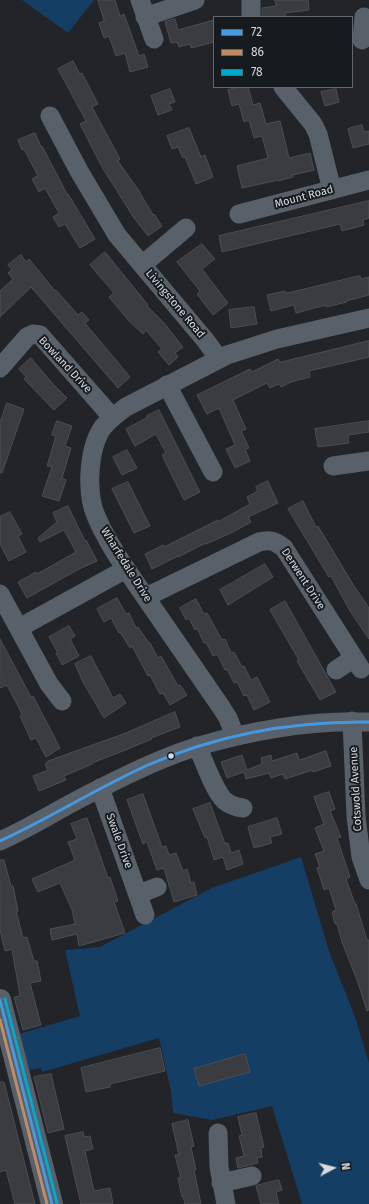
<!DOCTYPE html>
<html>
<head>
<meta charset="utf-8">
<style>
  body { margin:0 }
  #map { position:relative; width:369px; height:1204px; overflow:hidden; background:#222427; font-family:"Fira Sans",sans-serif }
  canvas { display:block }
  .legend { position:absolute; left:213px; top:16px; width:140px; height:72px; box-sizing:border-box; background:#161b1f; border:1px solid #63676b; margin:0; padding:5px 7px; list-style:none; font-size:12px; color:#d7dade }
  .legend li { display:flex; align-items:center; gap:8px; height:20px }
  .legend b { width:20px; border:1px solid #63676b }
  .north { position:absolute; left:313px; top:1148px; width:40px; height:40px; -webkit-text-stroke:3px #161b1f; paint-order:stroke; rotate:83deg; font-size:11px; font-weight:700; line-height:16px; text-align:center; color:#d7dade }
  .north::after { content:''; display:block; margin:auto; width:14px; height:18px; background:#d7dade; clip-path:polygon(50% 0,100% 100%,50% 72%,0 100%) }
</style>
</head>
<body>
<div id="map">
<canvas width="369" height="1204"></canvas>
<ul class="legend">
<li><b style="height:5px;background:#4699e1"></b>72</li>
<li><b style="height:5px;background:#c18c65"></b>86</li>
<li><b style="height:5px;background:#00a9ce"></b>78</li>
</ul>
<div class="north">N</div>
</div>
<script>
const g = document.querySelector('canvas').getContext('2d');
g.lineJoin = 'round';
function paint(path, color) { g.fillStyle = color; g.fill(path, 'evenodd'); }
function stroke(path, color, width, dash) { g.strokeStyle = color; g.lineWidth = width; g.lineCap = dash ? 'butt' : 'round'; g.setLineDash(dash || []); g.stroke(path); }
function label(font, color, halo, rows, align = 'center') {
  g.font = font + ' "Fira Sans",sans-serif'; g.lineWidth = 4; g.setLineDash([]); g.textBaseline = 'middle'; g.strokeStyle = halo; g.fillStyle = color; for (const [text, x, y, turn = 0] of rows) {
    g.save(); g.translate(x, y); g.rotate((+turn || 0) * Math.PI / 180); g.textAlign = isNaN(turn) ? turn : align; if (halo) g.strokeText(text, 0, 0); g.fillText(text, 0, 0); g.restore();
  }
}
const green = new Path2D(`
  M22 0H94L68 33Z
  M301 857 329 951 355 1017 369 1063V1204H302L272 1106 213 1120 173 1113 171 1091 159 1038 42 1072 41 1068 29 1070 19 1034 80 1016 65 950 100 947 212 888Z`);
const building = new Path2D(`
  M98 0H115L120 16 124 14 139 56 144 54 148 67 130 72 125 53 116 56 109 36 104 38 99 23 104 21Z
  M275 0H308L309 10 285 13 286 17H262V8L276 6Z
  M175 19 178 30 214 20V42L191 48 190 44 179 47 177 42 171 43 165 22Z
  M73 61 80 74 82 73 98 104 92 107 120 159 118 161 139 191 153 215 154 214 162 226 148 236 134 218 102 167 80 124 86 121 58 69Z
  M241 87H248L253 105 260 103 266 124 280 121 289 158 310 153 314 170 293 175V177L278 181V180L242 188 237 166 268 158 262 136 254 138 249 120 244 122 239 104 232 106 228 90Z
  M170 89 175 102 169 104 172 110 158 115 151 96Z
  M336 89 339 102 325 106 321 92Z
  M362 125 364 132 369 131V144L353 148 348 129Z
  M189 128 201 157 205 155 213 177 196 184 185 157 183 158 178 147 172 149 167 136Z
  M35 133 41 147 42 146 67 194H68L95 239 80 248 65 224 59 227 53 217 59 213 45 188 39 192 32 179 38 176 24 149 22 150 18 140Z
  M369 201V218L363 220 364 225 342 231 340 224 222 252 219 236Z
  M202 244 215 259 202 269 228 303 213 315 197 294 200 291 177 262Z
  M105 252 148 305 147 306 164 323 183 347 175 353 178 357 169 365 158 352 162 349 146 330 143 334 129 321 109 297 114 293 90 265Z
  M21 255 26 262 29 259 55 291 56 290 78 315 82 312 89 320 85 323 130 377 118 388 31 287 0 317V291L13 279 8 273 12 270 8 265Z
  M360 276 361 279 369 277V295L346 301 347 302 326 307V305L296 313 294 305 271 311 267 295 285 291 286 293Z
  M254 307 257 324 231 328 229 310Z
  M369 341V357L309 371 310 377 291 382 281 387 279 384 270 388 267 383 233 400 246 429 241 431 249 448 245 449 250 461 235 468 226 449 235 445 219 408 207 414 197 395 250 369 252 372 278 359 280 362Z
  M31 358 52 383 67 398 54 410 24 379 26 377 19 369Z
  M7 403 24 409 2 473H0V423Z
  M159 410 200 492 184 500 162 455 166 453 156 434 135 446 126 429 148 417 147 416Z
  M57 421 72 426 65 446 71 448 62 478 66 480 59 501 42 496 52 467 47 466 56 436 52 435Z
  M369 421V432L348 435 349 443 318 447 315 429Z
  M127 450 137 468 122 475 113 457Z
  M268 481 278 503 248 517 251 522 233 532 206 544V543L178 557V556L152 569 145 554 163 545 164 547 218 520V522L250 504 247 497 258 491 256 487Z
  M128 482 150 526 134 533 112 489Z
  M303 501 316 527 318 526 354 586 369 608V639L350 611 331 576 329 577 288 509Z
  M68 506 85 541 86 540 97 561 79 569 27 598 18 582 36 572 37 574 76 552 64 530 40 542 38 538 57 522 53 513Z
  M10 512 22 534 18 536 26 552 9 561 0 544V517Z
  M265 564 273 577 228 605 220 590Z
  M117 598 126 614 129 613 136 628 138 627 149 643H150L158 658 161 656 178 686 180 685 187 695 170 705 163 693 160 694 150 675 148 676 132 646 130 648 120 632 119 633 111 618 104 622 97 609Z
  M196 599 204 614 207 613 222 640 225 639 231 653 234 652 242 667 244 666 251 680 257 677 270 702 254 710 247 695 244 696 237 682 234 683 227 669 225 670 217 654 213 656 206 642 204 643 197 628 195 630 189 618 186 620 180 608Z
  M285 601 336 692 320 700 297 661 299 660 270 610Z
  M69 626 75 636 70 639 79 656 62 665 56 653H58L49 637Z
  M0 639 31 697 33 696 60 748 46 757 36 738 31 740 20 716 22 714 7 685 0 688Z
  M91 656 113 698 120 694 126 703 104 718 83 682 75 664Z
  M175 712 180 727 151 738 152 739 123 751 92 763V764L64 776 66 780 39 791 33 776 48 770 45 764 48 762V761L126 733Z
  M326 751 331 766 313 772V770L285 779 283 774 271 778 269 773 246 779 244 772 227 778 221 762 242 755 247 770 262 764 261 758 271 755 272 761 297 753 299 760Z
  M329 792 335 809 330 811 341 837 337 838 350 877 346 879 355 904H356L367 940H369V1010L367 1011 357 980 342 942 337 924H335L332 912 336 910 329 888 324 890 317 868 320 867 315 854 324 851 315 828 324 824 314 797Z
  M143 794 162 847 166 846 169 855 176 853 183 871 187 869 191 883 194 882 197 895 174 902 164 868 157 870 147 842 143 844 127 800Z
  M210 803 225 844 228 843 231 853 239 850 243 864 227 870 223 857 214 860 207 837 205 838 193 809Z
  M87 818 108 878 110 877 118 901 114 902 125 933 79 946 77 934 52 940 50 929 75 924 72 910 60 883 38 892 32 879 75 860 68 842 77 839 71 824Z
  M277 818 282 834 270 837 272 843 254 848 248 827Z
  M0 860H4L11 886H13L18 911H16L23 938 27 937 34 961H37L41 981 30 983 41 1025 23 1030 14 997 20 996 12 949 5 951 0 930Z
  M160 1048 165 1071 110 1084V1087L86 1092 81 1068Z
  M245 1054 250 1072 199 1086 194 1069Z
  M51 1074 64 1129 48 1133 34 1077Z
  M0 1082H4L35 1204H15L6 1170 0 1172Z
  M256 1113 264 1147 261 1148 262 1157 257 1158 258 1163 238 1168 236 1158 244 1156 239 1136 242 1135 238 1117Z
  M188 1120 194 1146 191 1147 196 1170H194L201 1204H185L183 1196 182 1197 178 1178H181L175 1155H179L172 1124Z
  M83 1132 84 1137 90 1136 93 1149 85 1151 94 1191 110 1188 113 1204H81L65 1136Z
  M279 1180 282 1190 276 1192 279 1204H261L256 1186Z`);
const minor = new Path2D(`
  M140 0 154 39
  M145 17 195 0
  M251 17V0
  M362 40 364 17
  M283 87 313 124 318 134 332 190
  M50 116 79 171 117 235 206 341 218 358
  M239 214 369 180
  M142 265 186 228
  M0 368 27 337 33 334 40 335 112 417
  M167 385 213 472
  M333 466 369 461
  M0 594 49 684 62 701
  M146 597 259 542C270 539 275 541 284 548L361 669
  M19 628 126 569
  M336 670 354 658
  M352 721 356 816 361 857 369 880
  M235 736 228 718 221 707 126 569C115 553 104 535 96 516 86 493 88 448 103 427 110 419 118 413 126 407L227 355 277 339 369 318
  M197 746C204 760 214 791 225 801 230 805 236 807 243 808
  M100 788 145 915
  M0 841C34 826 65 805 99 789 130 773 165 756 199 746 254 730 312 720 369 722
  M139 894 157 887
  M218 1133 219 1167 226 1204
  M221 1183 252 1176`);
const major = new Path2D(`
  M0 1000 52 1204`);
const bus1 = new Path2D(`
  M0 841C50 818 97 788 148 765 217 735 294 721 369 722
  M0 1000 52 1204`);
const bus2 = new Path2D(`
  M0 1020 47 1204`);
const bus3 = new Path2D(`
  M5 999 57 1203`);
const markers = [
  [171,756,3.5,"#d7dade"]
];
const streetNames = [
  ["Mount Road",304,197,-15],
  ["Livingstone Road",175,304,50],
  ["Bowland Drive",65,365,47],
  ["Wharfedale Drive",126,565,58],
  ["Derwent Drive",303,579,57],
  ["Cotswold Avenue",356,789,-93],
  ["Swale Drive",119,841,70]
];
paint(green, '#153e65');
paint(building, '#3a3c3f');
stroke(building, '#4d4e51', 1);
stroke(minor, '#586069', 19);
stroke(major, '#58606a', 22);
stroke(bus1, '#4699e1', 3);
stroke(bus2, '#c18c65', 3);
stroke(bus3, '#00a9ce', 3);
for (const [x, y, r, color] of markers) { const dot = new Path2D(); dot.arc(x, y, r, 0, 2 * Math.PI); g.fillStyle = color; g.fill(dot); stroke(dot, '#161b1f', 1.5); }
label('11px', '#d7dade', '#161b1f', streetNames);
</script>
</body>
</html>
